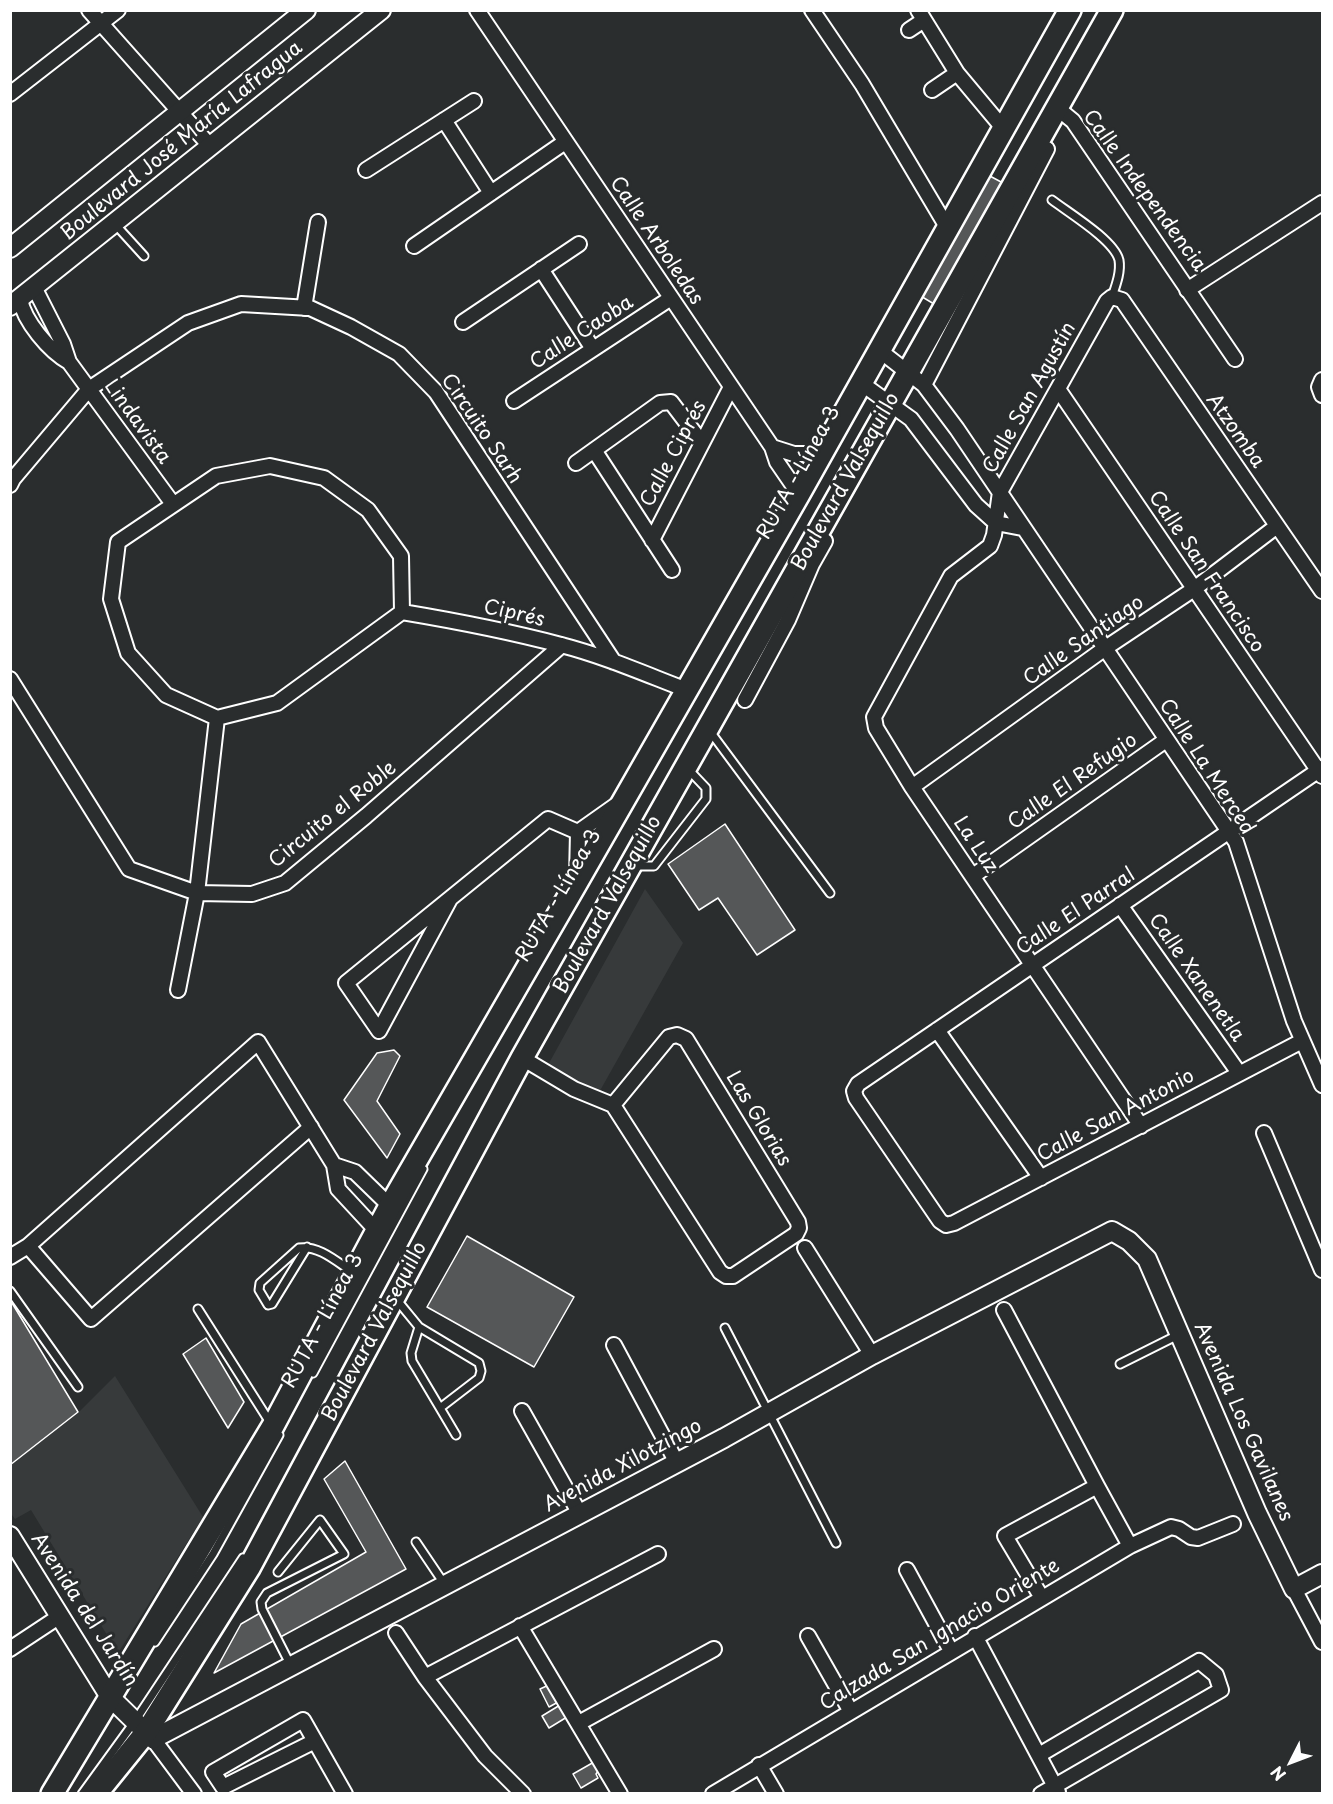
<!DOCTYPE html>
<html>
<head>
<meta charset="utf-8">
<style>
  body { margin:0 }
  #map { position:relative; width:1333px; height:1804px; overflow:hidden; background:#2a2d2e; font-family:"Playpen Sans",sans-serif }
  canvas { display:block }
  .frame { position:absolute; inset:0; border:12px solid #fff; pointer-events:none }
  .north { position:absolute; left:1261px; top:1732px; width:60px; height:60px; -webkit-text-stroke:4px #2a2d2e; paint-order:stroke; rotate:228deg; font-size:16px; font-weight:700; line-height:24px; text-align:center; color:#fff }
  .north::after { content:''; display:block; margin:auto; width:21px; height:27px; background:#fff; clip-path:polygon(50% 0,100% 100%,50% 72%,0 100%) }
</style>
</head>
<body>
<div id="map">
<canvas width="1333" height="1804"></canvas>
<div class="frame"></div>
<div class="north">N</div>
</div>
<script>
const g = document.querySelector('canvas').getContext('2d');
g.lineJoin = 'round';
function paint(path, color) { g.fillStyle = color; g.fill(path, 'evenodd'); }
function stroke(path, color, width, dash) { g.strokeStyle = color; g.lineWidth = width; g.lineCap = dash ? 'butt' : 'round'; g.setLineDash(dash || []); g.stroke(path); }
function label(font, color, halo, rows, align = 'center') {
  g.font = font + ' "Playpen Sans",sans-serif'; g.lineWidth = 6; g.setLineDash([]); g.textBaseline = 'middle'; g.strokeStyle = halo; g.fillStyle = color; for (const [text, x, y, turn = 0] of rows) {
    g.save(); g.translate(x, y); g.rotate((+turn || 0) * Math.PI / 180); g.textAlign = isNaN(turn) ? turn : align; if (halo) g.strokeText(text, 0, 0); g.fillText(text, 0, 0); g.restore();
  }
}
const built = new Path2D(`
  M645 889 683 943 597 1096 548 1065Z
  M115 1376 203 1517 118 1653 31 1510 15 1519 10 1512 11 1465 78 1413Z`);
const building = new Path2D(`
  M988 175 1003 183 934 304 919 295Z
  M725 824 795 930 757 955 718 898 699 910 668 864Z
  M394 1050 400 1056 377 1101 400 1134 387 1158 344 1100 377 1053Z
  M467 1236 574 1297 534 1367 427 1307Z
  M12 1303 78 1412 10 1465V1304Z
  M206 1338 244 1402 228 1428 183 1354Z
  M345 1461 406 1569 214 1673 241 1624 366 1552 324 1479Z
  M551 1684 560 1701 549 1707 540 1689Z
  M560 1705 567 1717 549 1728 542 1716Z
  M594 1762 599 1770 596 1774 598 1778 581 1788 573 1774Z`);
const lane = new Path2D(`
  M1052 200C1069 213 1114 240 1119 260 1121 272 1116 285 1112 297
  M114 223 144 256
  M709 730 830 893
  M633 866H654L706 799V788L687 768
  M307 1247 272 1304 268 1305 259 1290 260 1283 299 1248C318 1245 336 1261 351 1271
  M10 1291 78 1387
  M396 1299 419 1327 479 1363 481 1371 479 1378 440 1408 456 1435
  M198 1309 271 1424
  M419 1327 411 1353 412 1361 440 1408
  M725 1328 836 1543
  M1120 1364 1180 1334
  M313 1373 423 1169
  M416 1542 445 1585
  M278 1572 320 1520 344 1554 267 1593 261 1602 262 1609 291 1666
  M155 1642 213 1554 279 1435
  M82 1794 135 1721 243 1558`);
const street = new Path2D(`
  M89 10 211 147
  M477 10 772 447 777 462 799 494
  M812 10 862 84 947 227
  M918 10 957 73 1003 128
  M909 30 924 20
  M932 90 957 73
  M10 94 118 10
  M1056 107 1073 121 1235 359
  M444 120 491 193
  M366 170 474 101
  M414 246 565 142
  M541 269 593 349
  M34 287 63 344 69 362 173 504
  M1187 290 1322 203
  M20 299C24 321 49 351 69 362
  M304 308 318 222
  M463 322 579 244
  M879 350 924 385 957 429 1236 842 1294 1021 1322 1085
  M1322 380 1319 387 1322 395
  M861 383 911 419 976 505 996 523 1022 528
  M924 385 1047 149
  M1058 389 1322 776
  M514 401 671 298
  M772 447 794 454H821
  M594 450 672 570
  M576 463 660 403 671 402 702 443
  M270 466 324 478 368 510 401 556 402 612 277 703 217 718 166 695 128 653 111 599 118 542 216 476Z
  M10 485 13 479 89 389 188 323 241 304 310 308 351 327 399 354 436 392 614 662
  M652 540 731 387
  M402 612C456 621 508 631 561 645 604 656 645 674 687 690
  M10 679 129 869 197 893 252 894 285 883 366 816 562 645
  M745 700 788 620 812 564 825 541
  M912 787 1104 649 1194 589 1277 526
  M973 876 1166 740
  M577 877 578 832 619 803
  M450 899 379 1031 346 983 548 819 578 832
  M1120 905 1239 1073
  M178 990 197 893 217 718
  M937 1030 1041 1178
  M1302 1041 954 1223 946 1225 940 1221 856 1098 854 1091 858 1084 1322 768
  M522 1058 574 1089 613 1105 720 1272 726 1276H733L796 1234 799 1228 798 1222 686 1039 677 1035 669 1037 613 1105
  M1141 1126 912 787 876 728 874 717 951 576 990 546 994 535 1000 492 1107 301 1112 297 1122 300 1322 591
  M1264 1133 1322 1270
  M334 1165 355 1172 390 1206
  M28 1246 91 1319 311 1127
  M805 1248 872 1355
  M10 1257 28 1246 258 1042 334 1165 338 1189 376 1230
  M1004 1310 1097 1486 1130 1546
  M614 1345 677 1463
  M522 1411 580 1514
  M907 1570 951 1651
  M1294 1589 1322 1642
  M1042 1598 1005 1536 1097 1486
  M520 1626 620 1794
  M396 1633 425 1677 485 1756 523 1794
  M808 1636 850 1710
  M975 1636 1058 1792
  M10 1649 60 1616
  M425 1677 658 1554
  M579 1723 714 1649
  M153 1739 194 1794
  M313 1742 223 1787 213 1772 303 1720 345 1794
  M1039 1755 1199 1661 1216 1675 1221 1690 1041 1794
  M759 1765 776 1794
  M713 1794 1130 1546 1171 1527 1179 1529 1191 1537 1198 1538 1233 1524`);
const secondary = new Path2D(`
  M10 248 306 10
  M10 306 381 10
  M10 1536 110 1697 153 1739 724 1438 872 1355 1112 1231 1129 1241 1147 1259 1257 1513 1294 1589 1322 1574`);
const primary = new Path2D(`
  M52 1794 273 1426 390 1206 577 882 799 494 1070 10
  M96 1794 147 1731 249 1568 522 1058 1112 10`);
const streetNames = [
  ["Boulevard José María Lafragua",182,141,-39],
  ["Calle Independencia",1144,191,54],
  ["Calle Arboledas",656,241,56],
  ["Calle Caoba",582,333,-33],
  ["Calle San Agustín",1030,398,-61],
  ["Lindavista",137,422,54],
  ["Circuito Sarh",481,429,56],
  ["Atzomba",1235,431,55],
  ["Calle Ciprés",674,454,-62],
  ["RUTA - Línea 3",799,473,-61],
  ["Boulevard Valsequillo",846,482,-61],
  ["Calle San Francisco",1206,572,56],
  ["Ciprés",514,614,13],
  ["Calle Santiago",1084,641,-35],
  ["Calle La Merced",1206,767,57],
  ["Calle El Refugio",1073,782,-35],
  ["Circuito el Roble",333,815,-39],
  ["La Luz",975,845,56],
  ["RUTA - Línea 3",559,896,-60],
  ["Boulevard Valsequillo",608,905,-61],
  ["Calle El Parral",1076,912,-34],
  ["Calle Xanenetla",1196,978,55],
  ["Calle San Antonio",1116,1116,-28],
  ["Las Glorias",758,1119,59],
  ["RUTA - Línea 3",323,1321,-62],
  ["Boulevard Valsequillo",375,1332,-62],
  ["Avenida Los Gavilanes",1243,1422,66],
  ["Avenida Xilotzingo",623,1466,-28],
  ["Avenida del Jardín",84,1610,57],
  ["Calzada San Ignacio Oriente",940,1635,-31]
];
paint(built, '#373a3b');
paint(building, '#555758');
stroke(building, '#fff', 1.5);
stroke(lane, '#fff', 11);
stroke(street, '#fff', 18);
stroke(secondary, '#fff', 22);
stroke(primary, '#fff', 26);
stroke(lane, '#2a2d2e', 7);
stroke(street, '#2a2d2e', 14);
stroke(secondary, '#2a2d2e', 18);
stroke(primary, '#2a2d2e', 21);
label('20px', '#fff', '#2a2d2e', streetNames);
</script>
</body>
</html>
